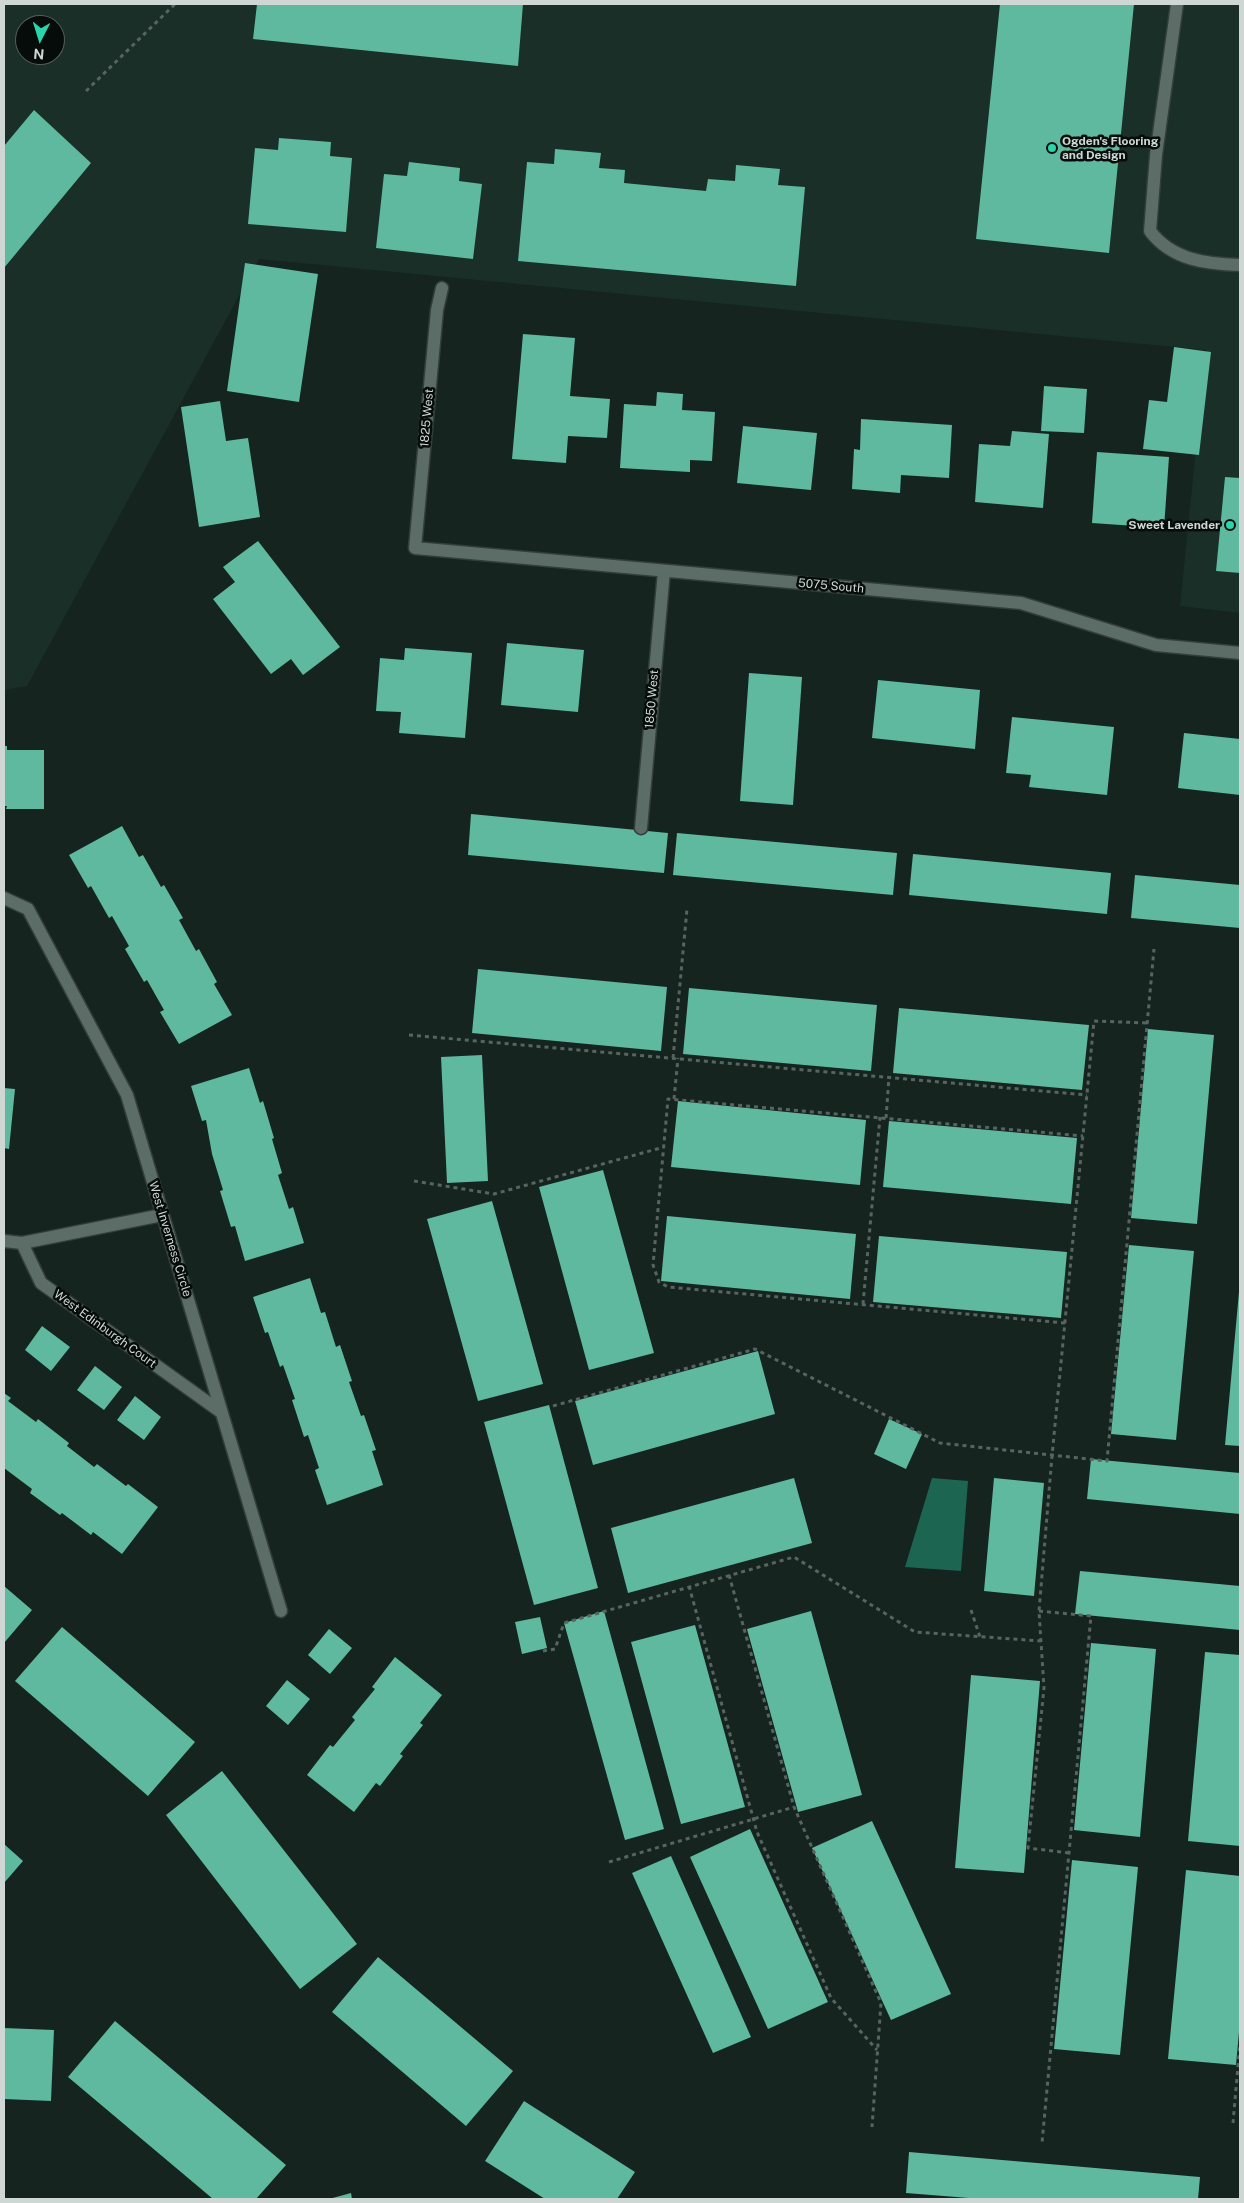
<!DOCTYPE html>
<html>
<head>
<meta charset="utf-8">
<style>
  body { margin:0 }
  #map { position:relative; width:1244px; height:2203px; overflow:hidden; background:#15241f; font-family:"Public Sans",sans-serif }
  canvas { display:block }
  .frame { position:absolute; inset:0; border:5px solid #ced7d3; pointer-events:none }
  .north { position:absolute; left:15px; top:15px; width:50px; height:50px; box-sizing:border-box; background:#060c0a; border:1px solid #565d5a; border-radius:50%; rotate:185deg; font-size:14px; font-weight:700; line-height:20px; text-align:center; color:#ced7d3 }
  .north::after { content:''; display:block; margin:auto; width:18px; height:22px; background:#2bd5ac; clip-path:polygon(50% 0,100% 100%,50% 72%,0 100%) }
</style>
</head>
<body>
<div id="map">
<canvas width="1244" height="2203"></canvas>
<div class="frame"></div>
<div class="north">N</div>
</div>
<script>
const g = document.querySelector('canvas').getContext('2d');
g.lineJoin = 'round';
function paint(path, color) { g.fillStyle = color; g.fill(path, 'evenodd'); }
function stroke(path, color, width, dash) { g.strokeStyle = color; g.lineWidth = width; g.lineCap = dash ? 'butt' : 'round'; g.setLineDash(dash || []); g.stroke(path); }
function label(font, color, halo, rows, align = 'center') {
  g.font = font + ' "Public Sans",sans-serif'; g.lineWidth = 5; g.setLineDash([]); g.textBaseline = 'middle'; g.strokeStyle = halo; g.fillStyle = color; for (const [text, x, y, turn = 0] of rows) {
    g.save(); g.translate(x, y); g.rotate((+turn || 0) * Math.PI / 180); g.textAlign = isNaN(turn) ? turn : align; if (halo) g.strokeText(text, 0, 0); g.fillText(text, 0, 0); g.restore();
  }
}
const built = new Path2D(`
  M4 4H1240V613L1180 606 1206 350 259 259 27 686 4 690ZM25 25H55V55H25Z`);
const water = new Path2D(`
  M932 1478 968 1481 961 1571 905 1567Z`);
const building = new Path2D(`
  M257 4H523L518 66 253 39Z
  M1000 4H1134L1109 253 976 239Z
  M34 110 91 163 4 268V146Z
  M279 138 331 142 330 156 352 158 346 232 248 224 255 148 278 150Z
  M555 149 601 153 599 168 625 170 624 183 706 191 708 179 735 181 736 165 780 169 778 185 805 187 796 286 518 261 527 162 554 164Z
  M409 162 460 168 459 181 482 184 473 259 376 248 384 174 407 176Z
  M245 263 318 274 299 402 227 391Z
  M523 334 575 338 570 396 610 399 607 438 568 436 566 463 512 459Z
  M1174 347 1211 352 1199 455 1143 449 1149 400 1167 402Z
  M1044 386 1087 389 1084 433 1041 431Z
  M657 392 683 394 682 410 715 412 712 461 690 460V472L620 468 624 404 656 406Z
  M220 401 226 441 248 438 260 517 199 527 181 407Z
  M861 419 952 425 949 478 901 475 900 493 852 489 854 449 860 450Z
  M743 426 817 433 811 490 737 483Z
  M1012 431 1049 434 1043 508 975 502 979 444 1010 446Z
  M1097 452 1169 457 1164 528 1092 523Z
  M1225 477 1240 478V573L1216 571Z
  M258 541 340 647 303 675 291 659 271 674 213 599 235 582 223 567Z
  M507 643 584 650 578 712 501 705Z
  M405 648 472 653 465 738 399 733 401 712 376 711 380 658 404 660Z
  M749 673 802 677 793 805 740 801Z
  M878 680 980 690 975 749 872 738Z
  M1012 717 1114 727 1107 795 1029 787 1031 775 1006 773Z
  M1184 733 1240 739V795L1178 788Z
  M4 746H7V750H44V809H6L7 806H4Z
  M471 814 668 833 664 873 468 855Z
  M122 826 139 857 143 855 161 887 164 885 183 918 179 920 196 951 199 949 217 982 214 984 232 1015 179 1044 160 1012 164 1010 147 980 144 982 125 949 129 946 112 916 109 918 91 886 88 888 69 855Z
  M677 833 897 853 893 895 673 875Z
  M913 854 1111 873 1107 914 909 895Z
  M1135 875 1240 885V928L1131 918Z
  M478 969 667 987 661 1051 472 1033Z
  M689 988 877 1005 871 1071 683 1054Z
  M899 1008 1089 1025 1082 1090 893 1073Z
  M1148 1029 1214 1035 1197 1224 1131 1218Z
  M482 1055 488 1181 447 1183 441 1057Z
  M249 1068 260 1103 263 1101 274 1138 272 1139 282 1173 278 1175 289 1209 293 1207 304 1243 245 1261 235 1226 231 1227 220 1191 223 1190 212 1154 206 1120 202 1121 191 1086Z
  M4 1088 15 1089 9 1149 4 1148Z
  M678 1101 866 1120 860 1185 671 1167Z
  M889 1121 1077 1138 1071 1204 883 1187Z
  M603 1170 654 1353 589 1370 539 1187Z
  M492 1201 543 1384 478 1401 427 1219Z
  M667 1216 856 1234 850 1299 661 1281Z
  M879 1236 1067 1252 1061 1318 873 1302Z
  M1129 1245 1194 1251 1176 1440 1111 1434Z
  M310 1278 321 1313 325 1312 336 1347 340 1345 352 1381 349 1382 361 1416 364 1415 376 1450 372 1451 383 1485 327 1505 315 1470 319 1468 308 1435 304 1437 292 1400 295 1399 283 1365 280 1367 268 1332 265 1333 253 1297Z
  M1239 1292H1240V1446L1225 1445Z
  M42 1326 70 1347 51 1371 25 1350Z
  M758 1351 775 1414 593 1465 575 1401Z
  M95 1366 122 1387 104 1410 77 1390Z
  M4 1393 11 1398 8 1401 36 1422 38 1419 69 1443 67 1446 94 1467 97 1464 126 1486 128 1484 158 1507 122 1554 93 1532 91 1535 62 1513 60 1515 30 1493 32 1489 4 1468Z
  M135 1396 161 1417 144 1440 117 1420Z
  M549 1405 598 1588 534 1605 484 1422Z
  M889 1419 922 1434 906 1469 874 1454Z
  M1091 1459 1240 1473V1514L1087 1499Z
  M794 1478 812 1543 628 1593 611 1528Z
  M994 1478 1044 1483 1034 1596 984 1591Z
  M1080 1571 1240 1586V1630L1075 1614Z
  M4 1586 32 1610 4 1643Z
  M604 1611 664 1829 625 1840 564 1623Z
  M811 1611 862 1795 798 1812 747 1629Z
  M540 1617 547 1648 522 1654 515 1622Z
  M695 1625 745 1807 681 1824 631 1642Z
  M62 1627 195 1742 148 1796 15 1681Z
  M329 1629 352 1648 330 1674 308 1655Z
  M1091 1643 1156 1649 1140 1837 1074 1830Z
  M1205 1652 1240 1655V1846L1188 1841Z
  M395 1657 442 1695 420 1723 423 1725 400 1754 403 1756 380 1786 376 1783 354 1812 307 1775 330 1745 333 1747 355 1720 352 1717 375 1689 372 1687Z
  M971 1675 1040 1681 1024 1873 955 1868Z
  M287 1680 310 1699 288 1725 266 1706Z
  M222 1771 357 1944 300 1989 166 1815Z
  M872 1821 951 1994 891 2020 812 1848Z
  M750 1829 828 2002 768 2029 690 1857Z
  M4 1844 23 1861 4 1883Z
  M671 1856 751 2037 713 2053 632 1873Z
  M1072 1860 1138 1867 1120 2055 1054 2049Z
  M1186 1870 1240 1876V2021L1236 2065 1168 2059Z
  M378 1957 513 2071 466 2126 332 2012Z
  M115 2021 286 2165 256 2199H213L68 2077Z
  M4 2028 54 2030 51 2101 4 2099Z
  M524 2101 635 2172 617 2199H545L485 2161Z
  M909 2152 1200 2177 1198 2199H981L906 2193Z
  M351 2193 352 2199H329Z`);
const path = new Path2D(`
  M86 91 175 4
  M409 1035 1087 1095
  M673 1058 687 909
  M674 1099 678 1058
  M886 1118 889 1077
  M414 1181 494 1194 664 1147
  M863 1304 880 1117
  M1065 1323 668 1287 659 1282 653 1265 668 1099 1083 1136
  M553 1406 755 1349 940 1443 1107 1461 1154 949
  M729 1575 794 1807 881 2003 872 2127
  M689 1586 757 1832 831 1998 877 2050
  M971 1610 980 1637
  M1039 1611 1091 1616 1042 2143
  M543 1651 555 1649 564 1623 794 1557 915 1632 1041 1641
  M1069 1853 1028 1848 1044 1688 1039 1611 1052 1456 1094 1021 1147 1023
  M609 1862 794 1807
  M1233 2123 1240 2043`);
const minor = new Path2D(`
  M1177 4 1156 155 1150 231C1172 260 1206 264 1240 265
  M442 288 437 310 415 548 1021 603 1156 645 1240 653
  M641 828 664 571
  M4 898 28 909 127 1095 281 1611
  M4 1241 22 1243 41 1283 221 1412
  M22 1243 162 1215`);
const markers = [
  [1052,148,5,"#2bd5ac"],
  [1230,525,5,"#2bd5ac"]
];
const poiNames = [
  ["Ogden's Flooring",1062,141],
  ["and Design",1062,155],
  ["Sweet Lavender",1220,525,"right"]
];
const streetNames = [
  ["1825 West",427,418,-85],
  ["5075 South",831,586,5],
  ["1850 West",652,699,-85],
  ["West Inverness Circle",170,1239,73],
  ["West Edinburgh Court",105,1329,36]
];
paint(built, '#192f28');
paint(water, '#1b6551');
paint(building, '#5eb99e');
stroke(minor, '#333d39', 15);
stroke(path, '#586460', 3, [4, 4]);
stroke(minor, '#5c6c66', 12);
for (const [x, y, r, color] of markers) { const dot = new Path2D(); dot.arc(x, y, r, 0, 2 * Math.PI); g.fillStyle = color; g.fill(dot); stroke(dot, '#060c0a', 2); }
label('bold 12px', '#ced7d3', '#060c0a', poiNames, 'left');
label('12px', '#ced7d3', '#060c0a', streetNames);
</script>
</body>
</html>
